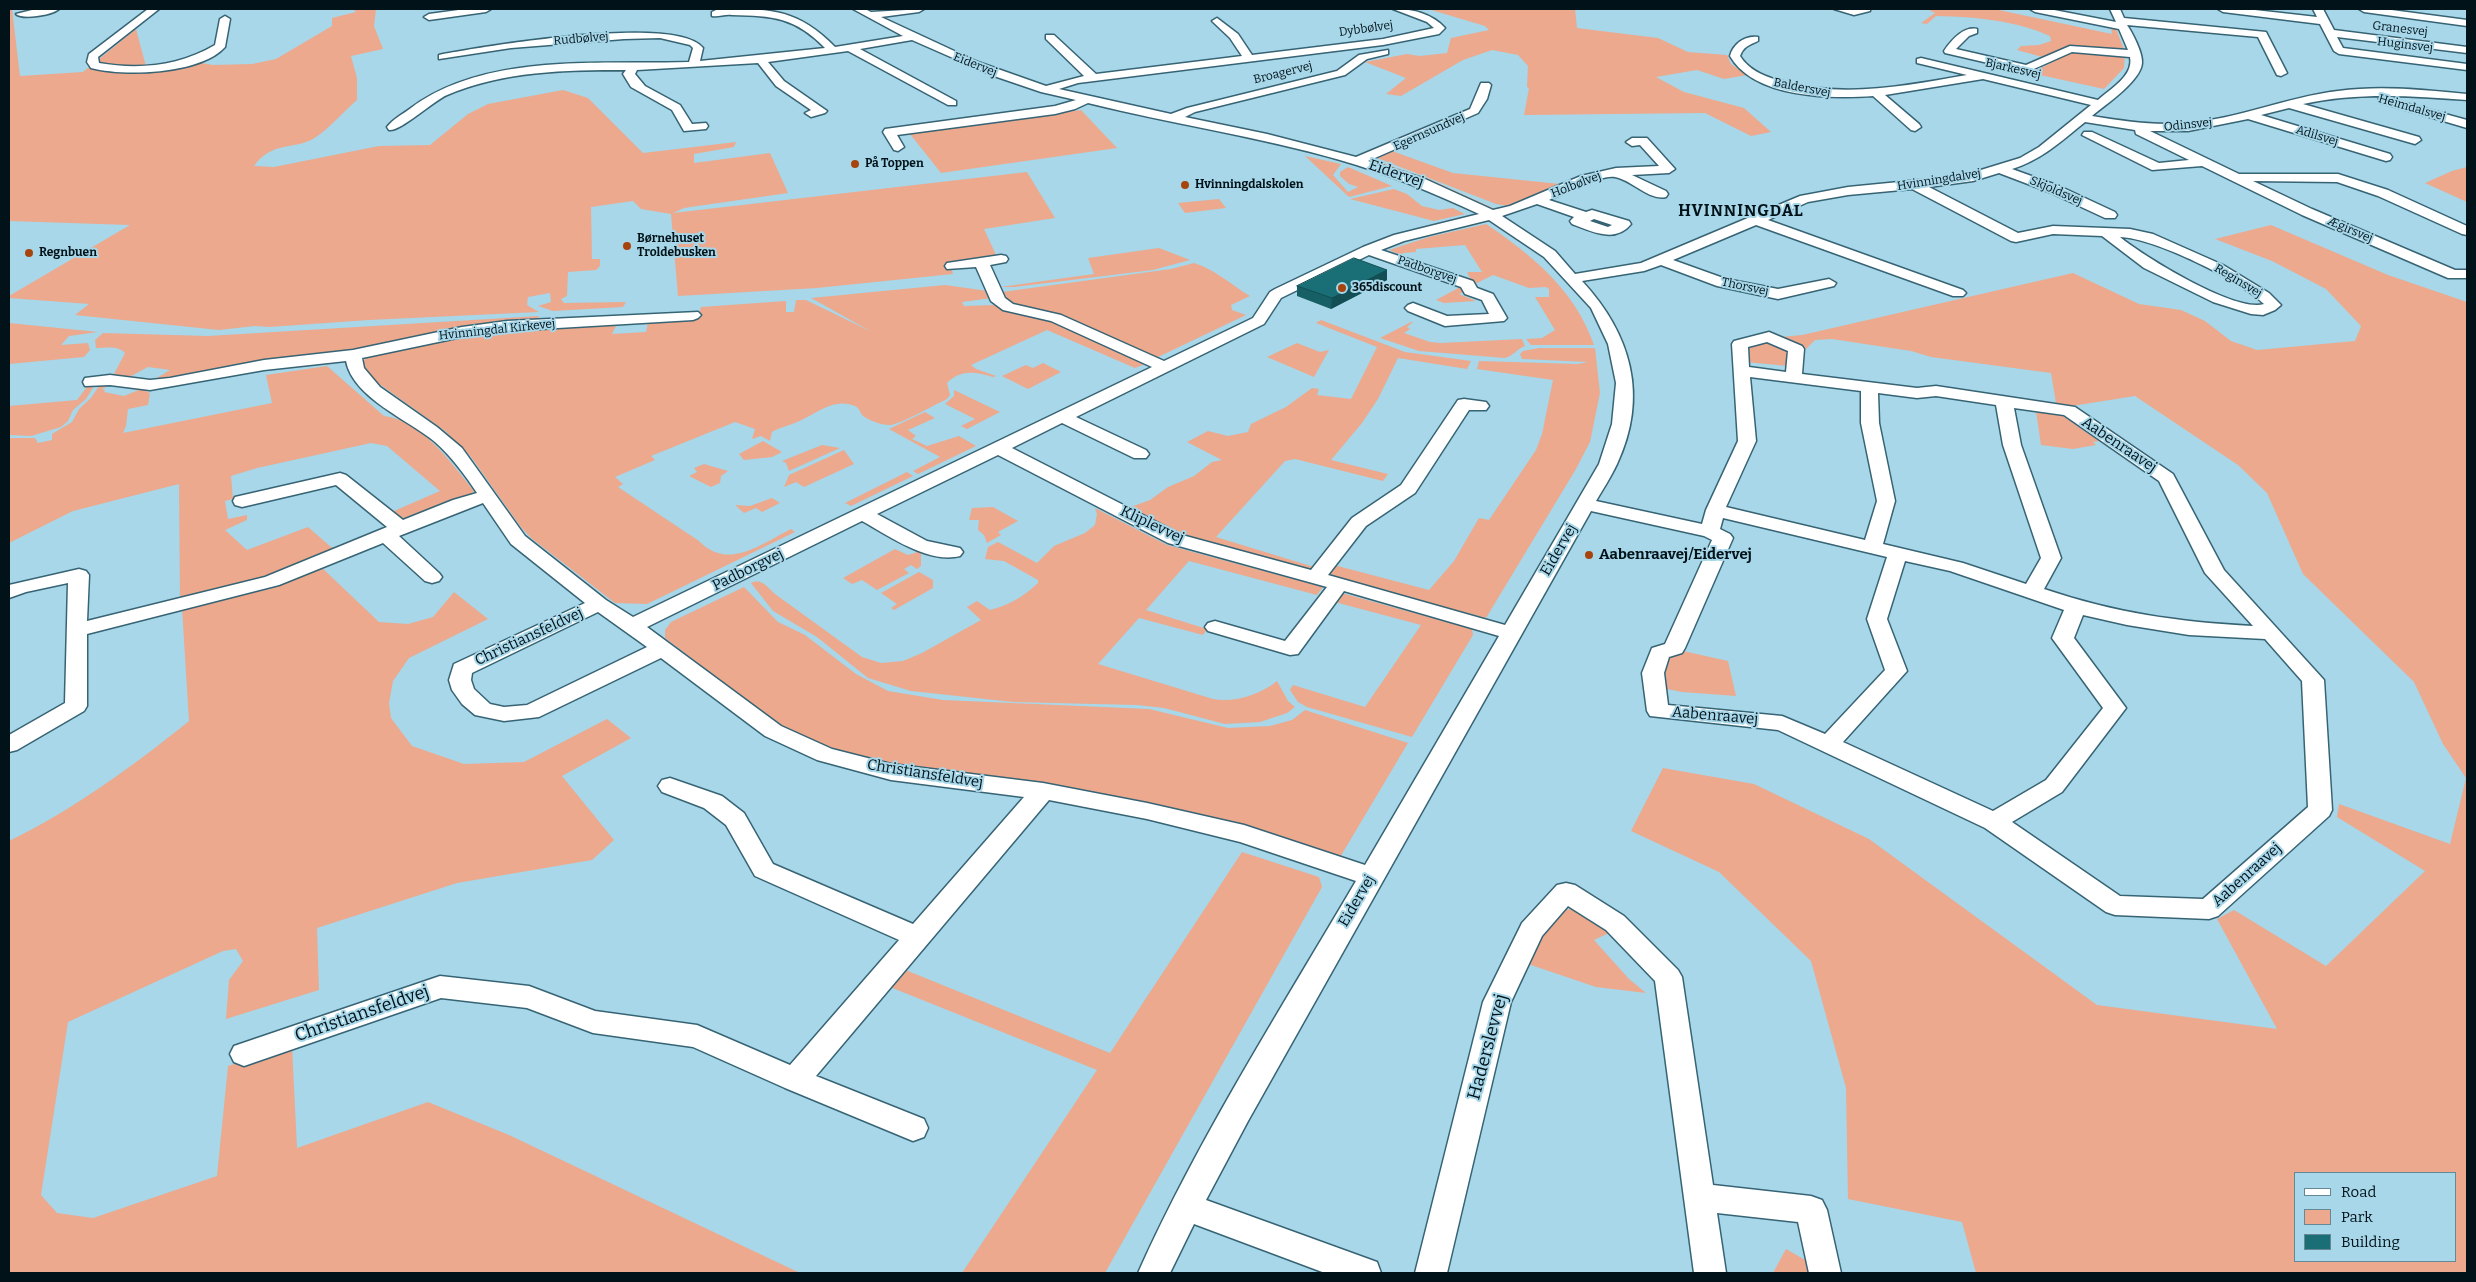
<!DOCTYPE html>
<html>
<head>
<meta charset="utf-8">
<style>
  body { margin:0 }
  #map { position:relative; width:2476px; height:1282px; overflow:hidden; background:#a7d7e9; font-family:Bitter,serif }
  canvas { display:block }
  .frame { position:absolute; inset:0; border:10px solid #021219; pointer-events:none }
  .legend { position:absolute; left:2294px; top:1172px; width:162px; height:90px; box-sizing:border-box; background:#a7d7e9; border:1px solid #658896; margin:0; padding:6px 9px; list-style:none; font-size:15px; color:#021219 }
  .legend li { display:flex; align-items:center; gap:10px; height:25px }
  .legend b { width:25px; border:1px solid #658896 }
</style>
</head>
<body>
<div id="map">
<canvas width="2476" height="1282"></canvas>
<div class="frame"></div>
<ul class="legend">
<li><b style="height:6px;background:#fff"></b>Road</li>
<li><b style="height:14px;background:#eca98d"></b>Park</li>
<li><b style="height:14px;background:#1a6f76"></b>Building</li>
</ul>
</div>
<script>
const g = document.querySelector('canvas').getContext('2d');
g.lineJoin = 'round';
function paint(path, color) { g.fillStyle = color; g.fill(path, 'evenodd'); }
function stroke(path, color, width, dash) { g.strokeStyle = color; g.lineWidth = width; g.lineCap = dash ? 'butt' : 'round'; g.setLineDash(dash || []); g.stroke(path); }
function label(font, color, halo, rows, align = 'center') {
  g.font = font + ' Bitter,serif'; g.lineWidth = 4; g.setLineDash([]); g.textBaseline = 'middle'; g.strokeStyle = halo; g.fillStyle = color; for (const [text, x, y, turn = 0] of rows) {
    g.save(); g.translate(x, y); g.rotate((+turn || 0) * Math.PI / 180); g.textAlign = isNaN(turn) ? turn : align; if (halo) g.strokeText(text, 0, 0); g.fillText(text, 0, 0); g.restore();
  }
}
const green = new Path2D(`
  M9 9H12L20 76 83 72 136 29 147 70 196 62 213 65 252 64 276 59 332 26V18L356 12 353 9H376L374 26 383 49 351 56 357 78V100C343 112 329 129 313 139 293 150 272 141 254 166L274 167 379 146 430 145 468 114 488 104 563 90 588 98 643 153 736 142 734 147 694 154V163L770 153 788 193 684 208 673 213 1027 172 1055 218 984 229 997 257 950 264 953 274 817 288 678 296 671 214 641 209 633 201 591 207 592 259H600V266L596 270 568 272 567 296 561 299 564 303 626 302 623 307 553 311 538 306 551 302 550 293 528 297 527 305 539 312 369 320 269 327 255 326 219 330 75 315 89 304 9 298V296L130 225 9 221Z
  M1428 9H1575L1577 28 1658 38 1688 52 1727 55 1731 64 1747 75 1724 79 1697 70 1656 77 1684 92 1744 108 1771 132 1751 136 1705 113 1524 115 1529 88 1527 87 1528 66 1518 55 1492 50 1463 60 1401 96 1386 94 1406 78 1365 62 1407 54 1420 56 1447 53 1451 38 1489 30 1485 26Z
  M1927 9H1994L2112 34 2111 28 2116 29 2125 52 2074 48 2046 58 2017 50 2021 46 2039 45 2051 41 2050 36C2014 20 1975 17 1936 16L1927 24 1921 23 1935 13Z
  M2074 51 2125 54 2124 68 2104 89 2031 73Z
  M1081 110 1117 148 941 173 910 134Z
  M1392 151 1453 173 1560 184 1508 206 1496 204 1377 158Z
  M1305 156 1341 164 1333 175 1348 192 1358 187 1349 184 1340 176V172L1348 167 1392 186 1349 197Z
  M1374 160 1429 179 1495 209H1488L1410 175 1374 163Z
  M2467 167V202L2425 183 2452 171Z
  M1394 189 1407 194 1422 206 1439 210 1453 208 1465 214 1434 221 1350 199Z
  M1219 199 1226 208 1185 213 1178 203Z
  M1486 224C1532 255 1575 290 1594 345H1531L1526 339 1542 338 1555 330 1535 297H1549V289L1546 287 1529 288 1493 275 1473 285 1470 281 1463 278H1470L1467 272H1482L1465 245 1416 249V252L1403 253V256L1389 250 1429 237Z
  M2271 225 2388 275 2467 302V1273H1976L1962 1222 1848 1199 1846 1088 1811 961 1719 872 1631 831 1663 768 1754 784 1869 839 2097 1005 2277 1029 2217 919 2234 910 2326 966 2425 871 2337 817 2339 804 2450 844 2466 778 2443 744 2414 682 2303 574 2267 493 2238 465 2135 396 2072 406 2056 403 2051 373 1931 357 1911 351 1832 339 1815 340 1806 349 1781 337 1802 335 2073 273 2139 304 2181 310 2205 321 2231 341 2257 350 2355 341 2361 326 2326 289 2272 261 2215 239ZM2295 1173H2455V1261H2295Z
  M1159 248 1190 260 1153 270 1014 287H1000L1094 274 1088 258Z
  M1194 263C1215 269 1231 285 1250 296L1231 305 1232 310 1246 315 1156 358 1015 306 1007 301 1002 292 1171 269Z
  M945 285 988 291 992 298 962 302 964 306 994 305 1015 314 1049 320 1148 363 1135 368 1047 330 971 365 976 369 996 376 993 377C976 372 961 369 947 383L950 395 947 399C932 406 905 422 891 425 884 426 867 420 862 415 860 411 859 408 855 406 833 397 816 414 797 422 789 426 780 427 772 432L770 441 761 436 752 439 755 429 735 422 651 456 655 460 615 477 623 484 618 487 699 541C728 571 761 544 791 529L795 532 647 604 615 603 531 538 520 526 471 457 445 431 371 378 362 363 368 355C450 339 532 319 616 326L612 334 646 332 648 323 697 319 701 307 786 301V312H794L796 300H806L872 332 811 298Z
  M1462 286 1465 291 1459 294 1476 301 1444 303 1436 300Z
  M539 316 537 320 442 331 324 355 242 363 195 375 155 379 170 370 148 367 131 376H113L125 353C118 345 105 348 96 348L95 340 103 333 208 336Z
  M1321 320 1405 352 1471 361 1467 369 1398 358 1378 399 1362 423 1331 460 1388 474 1383 481 1295 459 1285 461 1216 537 1314 567 1306 570 1183 537 1128 508 1150 500 1168 487 1194 476 1212 462 1222 460 1187 442 1208 431 1228 436 1248 432 1251 424 1286 407 1312 388 1319 389 1317 395 1351 399 1377 347 1316 323Z
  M1411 322H1413L1407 327 1410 329 1404 333 1430 342 1441 343 1522 339 1525 346C1517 349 1513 356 1505 358L1419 351 1380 338Z
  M9 323 98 332 69 336 61 345 88 343 90 350 84 357 9 364Z
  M1766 341 1789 349 1788 366 1745 362 1744 346Z
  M1297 343 1320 352 1329 350 1314 377 1267 357Z
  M1539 348H1595L1600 393 1590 442 1576 469 1486 618 1331 577 1327 574 1330 564 1429 590 1454 561 1479 518 1489 520 1536 450 1542 434 1553 380 1477 369 1479 361 1578 364 1588 362 1522 359 1520 354 1523 351Z
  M1043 363 1061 372 1028 389 1002 376 1026 365 1033 368Z
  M327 366 384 416C423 421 451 463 474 491L468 497 410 519 399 520 394 511 440 491 387 446 371 443 257 468 231 476 233 499 225 501 228 519 247 515V520L225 530 247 550 308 527 331 547 340 549 267 578 180 600 179 484 73 511 9 543V438H35L38 443 52 440V434L72 422 79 409 91 398 99 386H108L102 389 105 390 104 392 124 396 141 389 150 393 148 405 128 409 126 426 123 433 272 403 266 375Z
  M94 386 86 399 73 410 68 421 61 427 31 436 9 435V406L77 400 87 387Z
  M954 390 1000 412 967 429 961 426 975 419 945 404 954 396Z
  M2036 411 2060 414 2099 441 2093 442 2096 445 2073 449 2041 445Z
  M925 412 935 418 908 430 916 436 912 439 927 446 959 436 976 446 918 474 913 471 940 457 889 429Z
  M763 441 782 452 772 457 744 460 739 454Z
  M822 445 840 448 789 471 786 463 782 461Z
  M844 450 854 464 804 487 796 482 784 487 789 475Z
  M704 464 728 471 721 476 720 483 711 487 689 476 697 472 694 468Z
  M907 472 913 476 851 506 845 503Z
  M772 498 780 503 762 512 756 508 744 513 735 505 750 506Z
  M993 507 1018 521 998 532 1001 535 987 543 984 535 978 530 979 520H969L972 508Z
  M1095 508 1167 545 1323 587 1317 595 1189 561 1146 610 1207 629 1203 635 1139 618 1098 664 1213 699C1234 703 1260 695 1277 681L1288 701 1295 707 1287 713 1260 722 1225 724 1164 708 1137 705 1013 702 911 691 868 678 817 637 773 611 751 583C762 578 767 587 775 594L862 657 881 663 903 661 922 653 981 620 967 607 977 601 990 610C1009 605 1023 597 1038 583V580L1004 561 985 559 988 547 998 542 1037 563 1054 546 1085 533 1095 525 1097 514Z
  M895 549 908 555 921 551V566L917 569 911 565 904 569 909 573 877 590 862 580 852 584 843 578Z
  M320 566 379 622 408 624 433 617 454 592 488 619 409 658 393 681 389 703 391 718 412 746 464 764 524 762 607 719 631 738 562 776 614 840 592 860 457 883 317 928 319 990 226 1019 229 980 243 961 236 949 223 951 68 1022 41 1195 57 1213 93 1218 217 1176 228 1066 292 1046 297 1148 428 1102 509 1135 800 1273H9V841C73 810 133 766 189 721L182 608 270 589Z
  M919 572 933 580V588L894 610 891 608 897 604 881 593Z
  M744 587 778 622 805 635 856 674 888 691 943 700 1149 709 1228 728 1270 726 1292 720 1305 710 1408 743 1339 859 1203 817 1132 799 1073 789 871 761 813 743 780 725 665 638V630L671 622Z
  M1338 592 1472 629 1473 635 1412 737 1307 707 1298 702 1290 690 1293 685 1365 707 1421 625 1331 601Z
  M1683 651 1728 661 1736 696 1682 692 1662 688 1666 655Z
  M1242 852 1319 877 1322 887 1105 1273H962L1097 1070 890 987 903 969 1110 1053Z
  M1575 908 1611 932 1594 940 1629 979 1646 993 1596 987 1525 963 1538 939 1562 911Z
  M1786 1249 1812 1264 1814 1273H1773Z`);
const minor = new Path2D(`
  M36 9H59C52 15 23 20 16 14Z
  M148 9H159L98 57 99 63C139 70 179 66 215 45L220 19 225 16 230 19 225 47C201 74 124 77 91 68L87 62 89 54Z
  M466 9H491L486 12 429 20 424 17 429 14Z
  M718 9C770 9 797 8 835 47L903 36 853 9H865L871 12 924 9 919 12 881 17 978 62 1046 86 1084 76 1046 39V35H1054L1096 74 1242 56 1230 38 1212 21 1217 18 1238 34 1252 55 1383 39 1434 28 1427 22 1393 9C1411 8 1433 14 1445 28L1439 34 1383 45 1078 83 1059 89 1171 114 1187 108 1337 71 1359 55 1388 50V54L1367 59 1345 75 1195 112 1185 117 1267 134 1356 157 1470 109 1481 83H1489L1491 85 1487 99 1478 113 1368 161 1425 179 1493 210 1510 206 1581 176 1616 168 1659 166 1640 145 1632 146 1626 142 1632 138H1647L1675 169 1669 173 1632 175 1666 191 1668 194 1666 197C1649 201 1632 180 1615 177 1602 174 1562 194 1549 200L1586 212 1592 210 1629 221 1631 224C1615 244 1591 231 1572 224L1570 221 1574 217 1537 204 1502 216 1555 251 1575 274 1641 263 1800 196 1848 187 1950 177 1971 173 2020 158 2039 147 2091 105 1983 79 1885 95 1919 124 1921 127 1915 131 1911 130 1873 96C1830 99 1754 98 1730 56 1733 44 1745 35 1758 37V41C1749 45 1743 47 1740 56 1749 70 1763 76 1778 80 1841 99 1904 86 1967 75L1917 63V59L1921 58 2098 100C2110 89 2134 76 2130 57L2072 52 2027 72 1945 53 1944 51C1951 41 1963 26 1977 29V33L1969 36 1956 49 2026 65 2070 46 2128 50 2119 29 2035 12 2030 9H2049L2116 22 2110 9H2120L2124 18 2266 32 2287 73 2281 76 2277 75 2258 37 2127 25C2132 32 2143 53 2142 63 2141 81 2105 105 2092 116 2123 121 2155 126 2187 123 2238 119 2287 97 2338 91 2381 85 2425 90 2467 94V100C2411 96 2358 92 2303 104L2419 137 2421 140 2415 144 2289 108 2261 115 2390 154 2392 157 2390 160 2386 161 2248 119 2188 131H2150L2239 174H2338L2388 190 2467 226V235L2462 234 2378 196 2337 182 2253 181 2312 209 2455 270H2467V278H2448L2302 215 2202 166 2152 170 2082 135 2084 132H2092L2159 163 2189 160 2136 134 2135 130 2085 122C2062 141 2041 160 2012 169L2059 186 2115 212 2117 215 2115 218H2105L2049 192 1999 173 1973 181 1929 187 2018 233 2053 226 2130 229 2153 234 2223 265 2269 293 2281 305 2275 310 2263 315 2251 314 2213 302 2144 268 2102 236 2053 234 2016 242 2011 241 1912 189 1848 195 1808 202 1768 220 1963 290 1966 293 1963 296H1953L1756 225 1673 260 1726 279 1778 289 1829 279 1836 283 1834 286 1778 299 1717 286 1661 265 1644 271 1582 281C1631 334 1649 396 1617 464 1611 477 1603 489 1596 501L1702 524 1706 510 1738 441 1732 344 1734 341 1769 332 1802 346 1804 349 1802 374 1917 388 1936 386 2075 407 2173 474 2224 570 2324 680 2332 810 2329 816 2218 916 2209 919 2115 915 2106 912 1985 828 1778 730 1650 716 1647 711 1642 673 1652 648 1665 644 1712 540 1704 536 1591 511 1248 1121 1206 1200 1377 1262 1381 1273H1325L1194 1224 1170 1273H1138C1199 1137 1281 1009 1356 881L1240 842 1147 819 1049 800 816 1076 924 1119 928 1128 924 1137 913 1141 785 1088 693 1047 593 1033 527 1008 441 998 244 1066 234 1062 230 1054 234 1046 440 976 529 986 595 1011 697 1025 790 1065 899 940 755 876 726 825 704 808 662 792 658 786 662 780 670 778 722 796 744 813 773 864 913 924 1024 797 891 780 817 760 765 736 661 658 539 717 504 721 475 715 462 704 452 690 449 680 454 664 585 603 511 544 483 503 399 536 439 573 442 577 439 581 432 583 425 581 383 543 279 585 87 634V706L84 711 17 750 9 752V735L65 703 68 583 26 592 9 598V585L79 569 86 571 89 575 87 621 265 577 387 527 336 485 242 507 235 505 233 501 235 497 340 473 346 475 403 520 453 500 477 493C465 475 452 457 435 442 409 420 353 398 346 361L264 370 150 390 110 385 85 386 83 382 85 378 110 375 150 380 170 378 264 360 353 350 462 327 507 321 698 312 701 315 698 318 693 320 507 331 462 337 362 358 364 368 380 387 437 427 462 448 525 536 606 600 633 617 1152 367 1051 321 1003 310 991 301 976 267 947 269 945 266 947 263 1001 255 1006 256 1008 259 1006 262 990 265 1005 298 1013 304 1061 315 1164 361 1253 318 1270 292 1275 289 1363 247 1394 235 1479 214C1434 193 1389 174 1340 160 1257 136 1172 124 1088 103L1075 109 1055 114 897 135 904 147 898 151 894 150 883 132 885 129 1055 106 1076 100 1041 92 994 76 912 40 860 49 956 101V105H948L848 51 768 62 784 81 827 111 825 113 811 117 805 113 811 110 776 86 758 63 637 70 635 74 645 86 680 105 692 124 706 123 708 126 706 129 684 131 672 110 631 87 623 74 626 70C565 70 504 71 447 95 433 101 400 132 389 130L387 127C393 119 403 114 411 108 486 52 601 65 689 62L693 48 690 45 660 38 624 39 511 48 439 59V55L443 54C486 46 678 14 703 48L700 61 825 48C795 17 773 16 732 15 725 14 719 17 712 16V12ZM1594 219 1612 225 1608 227 1590 221ZM1489 220 1544 257 1591 308 1608 344 1616 383 1612 424 1599 464 1505 625 1328 575 1366 526 1415 493 1469 410H1486L1489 406 1486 402 1464 399 1458 400 1401 485 1352 518 1311 570 1182 535 1012 448 1062 423 1134 458H1146L1149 454 1146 450 1076 417 1264 324 1281 298 1369 255 1461 287 1465 294 1482 300 1489 314 1447 316 1413 303 1408 305 1405 308 1408 311 1445 326 1504 321 1507 318 1493 294 1477 288 1473 281 1381 250 1404 241ZM2120 237C2154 238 2240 280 2264 304 2235 313 2143 256 2120 237ZM1767 342 1788 351 1786 372 1749 367 1748 347ZM1750 377 1861 391V423L1877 501 1865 540 1726 507 1756 441ZM1878 393 1917 398 1936 396 1996 405 2003 445 2041 558 2026 584 1963 563 1883 544 1895 501 1879 423ZM2014 408 2064 415 2159 481 2205 573 2253 626C2178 622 2115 613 2044 589L2061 558 2021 445ZM998 455 1168 543 1327 587 1285 641 1215 621 1208 623 1205 627 1208 631 1290 655 1298 654 1344 591 1499 636 1365 865 1244 825 1147 803 1043 783 891 764 832 749 781 726 647 627 862 521C889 536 928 564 960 556L963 552 960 548 927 541 877 514ZM1723 518 1887 557 1867 619 1885 670 1825 734 1782 716 1668 705 1664 673 1669 657 1682 653 1685 648 1733 538 1730 534 1720 529ZM1905 561 1950 571 2064 610 2052 638 2103 708 2046 780 1993 811 1843 742 1907 671 1887 619ZM598 612 647 647 527 705 504 707 490 704 474 689 471 680 472 673ZM2083 615 2127 625 2189 635 2265 639 2302 681 2308 807 2203 899 2120 896 2012 822 2062 792 2126 708 2074 638Z
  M1834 9H1870V11L1854 15Z
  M2218 9H2246L2317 17 2313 9H2323L2334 30 2467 47V53L2337 37 2343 48 2467 64V70L2339 54 2334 51 2320 24 2223 12Z
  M2359 9H2384L2467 20V26L2364 12Z
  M2383 97 2467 120V128L2379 102V98Z
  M1566 883 1575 885 1624 916 1678 970 1682 977 1713 1185 1811 1196 1822 1200 1827 1210 1841 1273H1809L1798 1222 1717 1213 1726 1273H1694L1655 981 1606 930 1568 906 1542 936 1511 1002 1447 1273H1415L1483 1002 1522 923 1557 885Z`);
const wall = new Path2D(`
  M1387 270V280L1331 309 1297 296V286Z`);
const shadedWall = new Path2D(`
  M1387 270V280L1331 309 1332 298Z`);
const building = new Path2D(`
  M1354 258 1387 270 1332 298 1297 286Z`);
const markers = [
  [855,164,5,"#a7440e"],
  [1185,185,5,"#a7440e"],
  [627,246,5,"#a7440e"],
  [29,253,5,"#a7440e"],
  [1342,288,5,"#a7440e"],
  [1589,555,5,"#a7440e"]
];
const farStreetnames = [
  ["Dybbølvej",1366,29,-8],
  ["Granesvej",2400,29,7],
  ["Rudbølvej",581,39,-5],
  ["Huginsvej",2405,45,7],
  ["Eidervej",975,65,22],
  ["Bjarkesvej",2013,69,13],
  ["Broagervej",1283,73,-14],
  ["Baldersvej",1802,88,11],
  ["Heimdalsvej",2412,108,16],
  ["Odinsvej",2188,125,-6],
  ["Egernsundvej",1429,132,-24],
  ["Adilsvej",2317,136,17],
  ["Hvinningdalvej",1939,180,-9],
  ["Holbølvej",1576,185,-21],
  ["Skjoldsvej",2056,191,23],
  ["Ægirsvej",2350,230,23],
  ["Padborgvej",1427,270,19],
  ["Reginsvej",2238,281,31],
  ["Thorsvej",1745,287,12],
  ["Hvinningdal Kirkevej",497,330,-6]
];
const farPoinames = [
  ["På Toppen",865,164],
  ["Hvinningdalskolen",1195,185],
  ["Børnehuset",637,239],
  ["Troldebusken",637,253],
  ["Regnbuen",39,253],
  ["365discount",1352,288]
];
const streetNames = [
  ["Eidervej",1396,174,19],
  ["Aabenraavej",2119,445,34],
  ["Kliplevvej",1152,525,25],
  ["Eidervej",1559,550,-60],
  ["Padborgvej",748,570,-26],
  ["Christiansfeldvej",529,637,-25],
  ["Aabenraavej",1715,716,5],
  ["Christiansfeldvej",925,774,9],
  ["Aabenraavej",2247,875,-42],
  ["Eidervej",1357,901,-60]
];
const poiNames = [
  ["Aabenraavej/Eidervej",1599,555]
];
const farDistrictnames = [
  ["HVINNINGDAL",1741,212]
];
const nearStreetnames = [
  ["Christiansfeldvej",362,1014,-19],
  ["Haderslevvej",1488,1047,-75]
];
paint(green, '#eca98d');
stroke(minor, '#376474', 3);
paint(minor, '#fff');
paint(wall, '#165f65');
paint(shadedWall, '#124e53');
paint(building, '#1a6f76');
stroke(building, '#124e53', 1);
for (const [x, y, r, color] of markers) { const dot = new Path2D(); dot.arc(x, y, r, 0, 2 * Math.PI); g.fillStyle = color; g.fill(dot); stroke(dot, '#a7d7e9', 2); }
label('12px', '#021219', '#a7d7e9', farStreetnames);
label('bold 12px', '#021219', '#a7d7e9', farPoinames, 'left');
label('15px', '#021219', '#a7d7e9', streetNames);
label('bold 15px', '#021219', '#a7d7e9', poiNames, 'left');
g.letterSpacing = '1px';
label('bold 16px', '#021219', '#a7d7e9', farDistrictnames);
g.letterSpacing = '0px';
label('18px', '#021219', '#a7d7e9', nearStreetnames);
</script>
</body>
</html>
